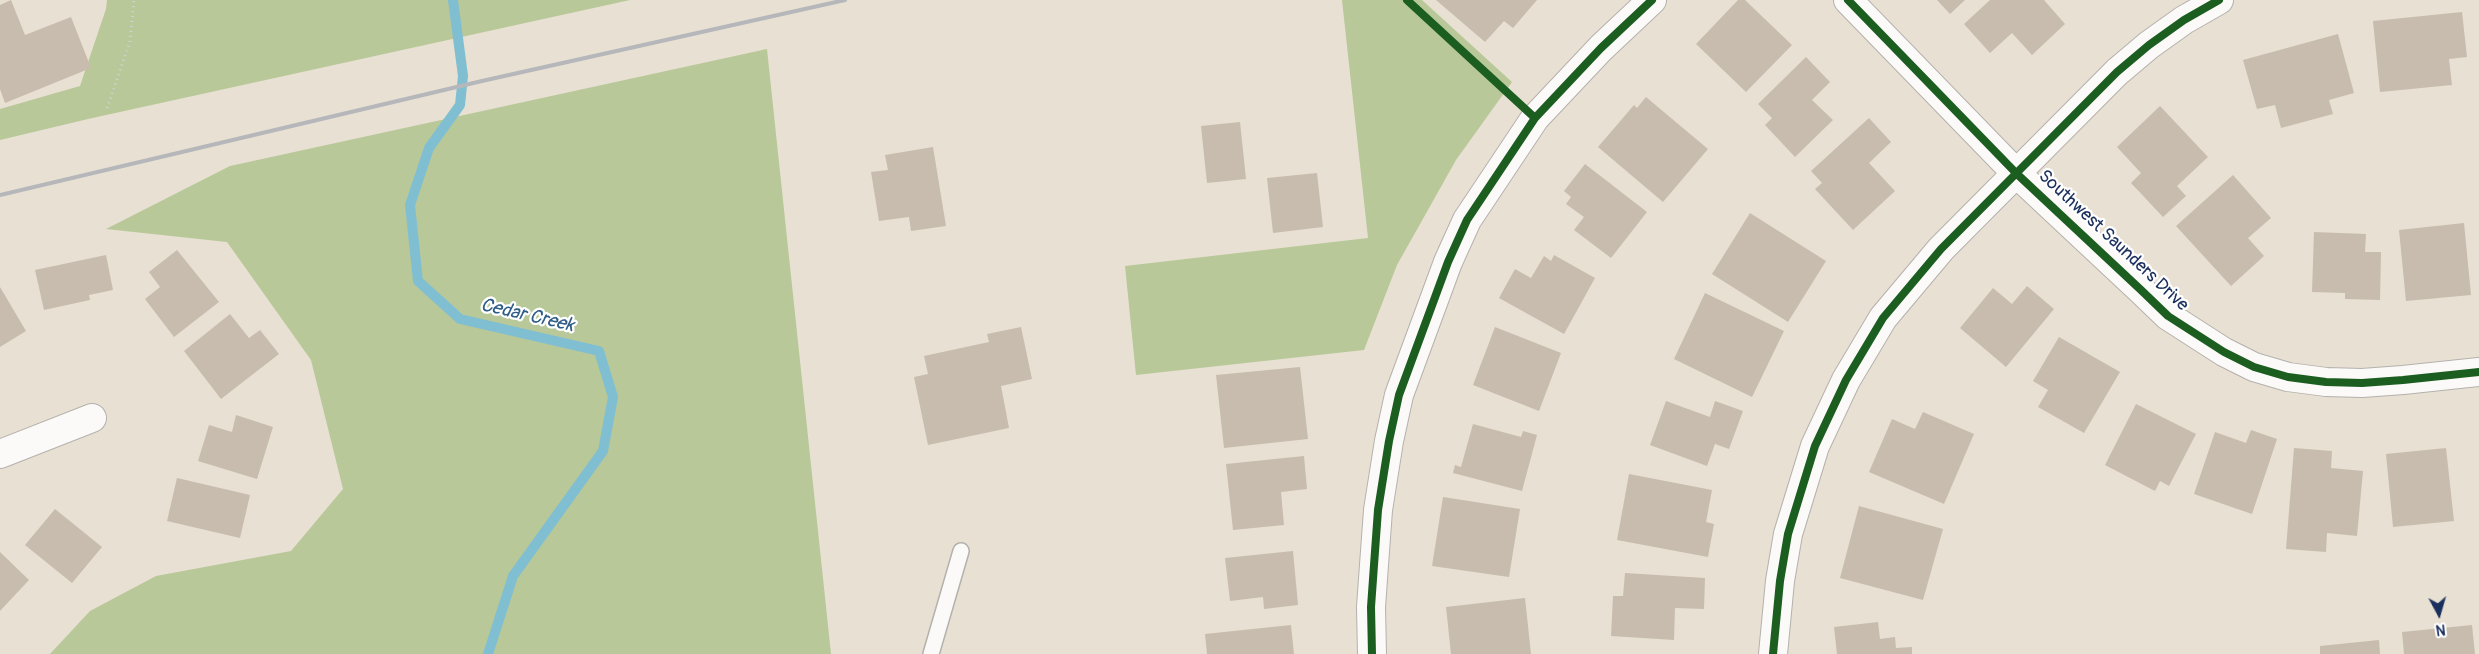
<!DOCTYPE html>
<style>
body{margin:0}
#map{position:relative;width:2479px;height:654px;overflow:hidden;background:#e8e0d2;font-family:Pangolin,sans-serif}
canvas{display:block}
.north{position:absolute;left:2414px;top:589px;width:50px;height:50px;-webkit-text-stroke:4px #fff;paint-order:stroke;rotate:174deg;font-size:14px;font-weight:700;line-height:20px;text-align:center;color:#1b2f5e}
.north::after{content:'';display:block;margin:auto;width:18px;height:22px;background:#1b2f5e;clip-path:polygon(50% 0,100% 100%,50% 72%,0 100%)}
</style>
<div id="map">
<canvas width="2479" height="654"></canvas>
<div class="north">N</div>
</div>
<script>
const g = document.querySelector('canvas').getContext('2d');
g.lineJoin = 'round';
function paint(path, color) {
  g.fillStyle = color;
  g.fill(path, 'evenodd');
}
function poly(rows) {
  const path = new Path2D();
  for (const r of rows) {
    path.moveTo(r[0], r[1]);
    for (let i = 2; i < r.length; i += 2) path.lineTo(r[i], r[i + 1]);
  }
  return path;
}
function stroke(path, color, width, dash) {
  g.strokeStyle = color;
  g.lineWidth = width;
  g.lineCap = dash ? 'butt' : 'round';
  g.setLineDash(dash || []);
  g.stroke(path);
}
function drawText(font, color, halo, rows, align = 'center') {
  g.font = font + ' Pangolin,sans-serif';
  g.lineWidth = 4.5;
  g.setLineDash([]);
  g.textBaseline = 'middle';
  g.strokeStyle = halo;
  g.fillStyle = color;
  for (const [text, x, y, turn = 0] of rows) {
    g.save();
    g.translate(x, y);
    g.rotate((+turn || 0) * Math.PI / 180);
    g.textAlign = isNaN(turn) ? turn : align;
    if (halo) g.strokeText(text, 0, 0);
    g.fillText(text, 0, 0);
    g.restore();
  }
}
paint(poly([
 [107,0,630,0,88,119,0,140,0,109,80,86,106,9],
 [1342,0,1422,0,1512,82,1456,160,1397,265,1364,350,1136,375,1125,266,1368,238],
 [767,49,831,654,50,654,90,611,156,576,291,551,343,489,311,360,227,242,106,229,230,166]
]), '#b8c899');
stroke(poly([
 [453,0,463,76,460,105,429,148,410,205,418,281,460,319,599,351,613,397,603,451,513,576,488,654]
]), '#80bfd2', 10);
paint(poly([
 [11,0,25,35,71,17,91,68,5,103,0,89,0,5],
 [1436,0,1537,0,1513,28,1504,21,1485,42],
 [1738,0,1745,0,1792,45,1746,92,1696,44],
 [1937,0,1965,0,1950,14],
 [1990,0,2044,0,2065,24,2032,55,2012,33,1990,53,1964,24],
 [2462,12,2467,57,2449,59,2452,85,2380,92,2373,21],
 [2338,34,2354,93,2329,100,2333,114,2281,128,2275,105,2257,109,2243,60],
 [1806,57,1830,82,1812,100,1833,120,1795,157,1765,125,1772,118,1758,104],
 [1646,97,1708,149,1663,202,1598,147,1634,105,1637,108],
 [2160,106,2208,157,2177,186,2186,196,2163,217,2131,183,2141,173,2117,147],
 [1869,118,1891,142,1869,163,1895,191,1853,230,1815,189,1822,183,1811,171],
 [1240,122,1246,179,1207,183,1201,126],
 [933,147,946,226,911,231,909,217,879,221,871,172,888,170,885,155],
 [1585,164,1647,212,1611,258,1574,230,1584,217,1566,204,1571,197,1564,191],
 [1317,173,1323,227,1273,233,1267,178],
 [2233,175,2271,218,2248,238,2264,256,2231,286,2176,226],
 [1750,213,1826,261,1788,322,1712,274],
 [2464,223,2471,295,2406,301,2399,230],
 [2314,232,2366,234,2365,252,2381,252,2380,300,2345,299,2345,293,2312,292],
 [177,250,219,302,174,337,145,299,160,287,149,272],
 [106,255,113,290,89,295,90,300,44,310,35,270],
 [1554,255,1595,278,1564,334,1499,298,1515,269,1531,278,1544,256,1551,261],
 [2027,286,2054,309,2006,367,1960,328,1993,288,2012,304],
 [0,287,26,331,0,347],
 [1705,293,1784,331,1752,397,1674,359],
 [230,314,249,338,260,330,279,354,221,399,184,351],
 [1021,327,1032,379,1001,386,1009,428,928,445,914,377,928,374,924,356,989,342,987,334],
 [1495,327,1561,353,1539,411,1473,385],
 [2059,337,2120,372,2084,433,2038,407,2048,390,2033,381],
 [1300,367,1308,439,1224,448,1216,375],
 [1666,401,1710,417,1715,401,1743,411,1729,449,1715,444,1707,466,1650,445],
 [2136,404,2196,434,2169,486,2160,481,2155,491,2105,465],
 [1923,412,1974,434,1944,504,1869,472,1892,419,1915,429],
 [236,415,273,427,257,479,198,461,209,425,232,432],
 [1473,424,1521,437,1523,431,1537,435,1522,491,1453,473,1455,465,1461,467],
 [2251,430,2277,439,2252,514,2194,494,2215,432,2246,443],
 [2294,448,2332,451,2331,468,2363,471,2357,536,2327,533,2326,552,2286,549],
 [2446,448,2454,521,2393,527,2386,454],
 [1304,456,1307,489,1281,492,1284,525,1233,530,1226,464],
 [1629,474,1712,490,1706,522,1714,524,1708,557,1617,540],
 [177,478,250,495,240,538,167,521],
 [1443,497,1520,509,1509,577,1432,566],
 [1859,506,1943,529,1923,600,1840,578],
 [55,509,102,547,72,583,25,545],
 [1293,551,1298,605,1264,609,1263,597,1230,601,1225,558],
 [0,552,29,580,0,611],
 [1625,573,1705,578,1704,609,1675,608,1674,640,1611,636,1613,596,1623,596],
 [1525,598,1531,654,1451,654,1446,607],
 [1878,622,1880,639,1895,637,1896,648,1912,647,1912,654,1837,654,1834,627],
 [1291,625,1294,654,1207,654,1205,634],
 [2472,625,2475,654,2404,654,2402,632],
 [2379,640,2380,654,2320,654,2320,646]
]), '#c8bcae');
const lane = poly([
 [931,654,961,551]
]);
const street = poly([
 [1848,0,2017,174,2141,290,2168,316,2224,352,2254,367,2288,377,2326,382,2362,383,2403,380,2479,372],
 [0,454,92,418],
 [1372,654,1371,607,1374,565,1378,510,1389,441,1399,395,1448,262,1467,220,1535,118,1601,48,1652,0],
 [1773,654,1780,581,1788,534,1815,446,1846,380,1883,318,1941,249,2117,72,2149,45,2184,20,2219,0]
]);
stroke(lane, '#b4b1ad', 18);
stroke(street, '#b4b1ad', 30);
stroke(poly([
 [107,108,130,42,134,0]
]), '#d4d3d2', 3, [1, 4]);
stroke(lane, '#fcfaf8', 15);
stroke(street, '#fcfaf8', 28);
stroke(poly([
 [0,195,482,81,845,0]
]), '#b6b7ba', 4);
stroke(poly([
 [1407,0,1535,118],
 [1848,0,2017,174,2141,290,2168,316,2224,352,2254,367,2288,377,2326,382,2362,383,2403,380,2479,372],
 [1372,654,1371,607,1374,565,1378,510,1389,441,1399,395,1448,262,1467,220,1535,118,1601,48,1652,0],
 [1773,654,1780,581,1788,534,1815,446,1846,380,1883,318,1941,249,2117,72,2149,45,2184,20,2219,0]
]), '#1b5e20', 8);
drawText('18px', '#1b2f5e', '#fff', [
 ["Southwest Saunders Drive",2113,241,43]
]);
drawText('italic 19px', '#2f5c87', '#fff', [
 ["Cedar Creek",527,316,13]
]);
</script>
